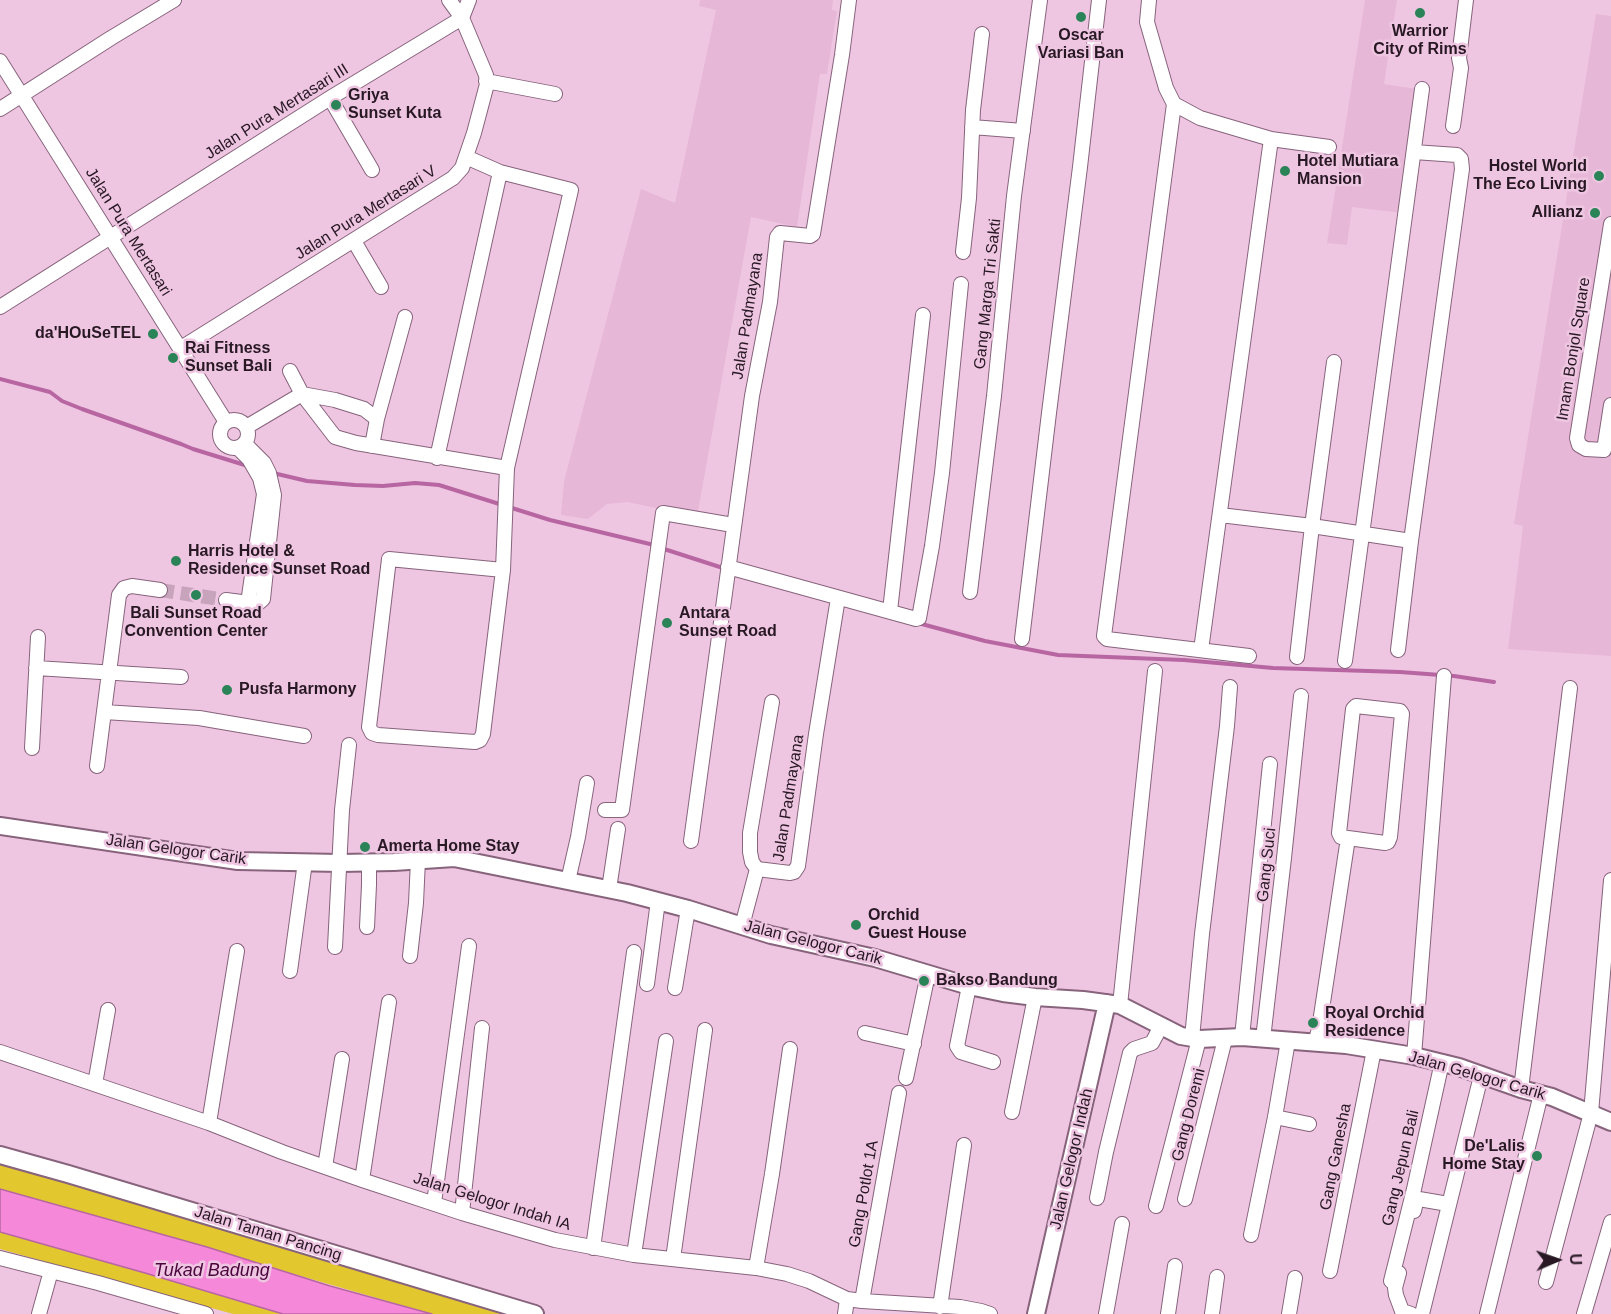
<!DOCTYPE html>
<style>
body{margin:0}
#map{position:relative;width:1611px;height:1314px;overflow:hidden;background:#efc6e2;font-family:Helvetica,sans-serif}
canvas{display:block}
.north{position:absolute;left:1527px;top:1230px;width:60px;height:60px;-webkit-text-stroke:4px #efc6e2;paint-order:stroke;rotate:88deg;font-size:16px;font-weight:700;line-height:24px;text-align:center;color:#271823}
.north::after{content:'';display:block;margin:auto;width:21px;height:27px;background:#271823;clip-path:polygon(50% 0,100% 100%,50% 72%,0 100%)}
</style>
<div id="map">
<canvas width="1611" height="1314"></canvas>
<div class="north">U</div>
</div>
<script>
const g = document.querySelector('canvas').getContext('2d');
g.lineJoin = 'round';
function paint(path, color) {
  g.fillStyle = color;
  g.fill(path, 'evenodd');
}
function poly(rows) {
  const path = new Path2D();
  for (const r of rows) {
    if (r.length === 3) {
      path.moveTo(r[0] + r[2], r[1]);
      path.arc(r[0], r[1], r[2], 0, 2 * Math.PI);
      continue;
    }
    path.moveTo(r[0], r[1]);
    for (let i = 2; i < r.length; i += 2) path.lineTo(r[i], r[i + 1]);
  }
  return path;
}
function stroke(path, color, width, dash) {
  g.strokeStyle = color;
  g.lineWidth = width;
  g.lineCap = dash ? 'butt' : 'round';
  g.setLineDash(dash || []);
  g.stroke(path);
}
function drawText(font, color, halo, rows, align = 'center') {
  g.font = font + ' Helvetica,sans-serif';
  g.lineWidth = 5;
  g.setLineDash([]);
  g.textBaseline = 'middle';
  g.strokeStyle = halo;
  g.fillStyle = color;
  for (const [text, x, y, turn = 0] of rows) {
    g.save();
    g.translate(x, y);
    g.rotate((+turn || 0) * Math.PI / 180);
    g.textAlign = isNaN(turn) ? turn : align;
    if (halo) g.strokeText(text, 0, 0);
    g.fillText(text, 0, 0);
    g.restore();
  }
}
paint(poly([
 [700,0,833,0,832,10,837,11,827,74,820,74,797,227,751,217,697,517,628,502,607,504,588,519,561,515,564,481,641,189,675,203,716,10,699,6],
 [1365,0,1397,0,1384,84,1417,89,1402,213,1352,207,1347,245,1327,243],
 [1596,14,1611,16,1611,656,1508,649,1523,526,1514,524]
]), '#e6b7d7');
paint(poly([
 [0,1163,115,1194,225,1231,515,1314,432,1314,0,1189],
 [0,1232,145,1273,283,1314,233,1314,0,1249]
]), '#e3c72e');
const water = poly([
 [0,1189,207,1247,330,1286,432,1314,283,1314,145,1273,0,1232,0,1189]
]);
paint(water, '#f588d8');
stroke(water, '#b766a2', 1.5);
stroke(poly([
 [0,379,50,392,62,401,82,409,181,444,193,449,248,466],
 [273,473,307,481,355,485,383,486,415,483,439,485,550,520,654,545],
 [661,548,726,569],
 [918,623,985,641,1058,655,1184,660,1273,668,1400,672,1454,676,1494,682]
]), '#b766a2', 4);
stroke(poly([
 [160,590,226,600]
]), '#c7a3bc', 14, [14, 7]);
const minor = poly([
 [1149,0,1147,22,1166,88,1174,104,1200,118,1271,139,1329,147],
 [462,18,469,0],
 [0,61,226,422],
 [486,81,555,94],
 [330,98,372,170],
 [1174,104,1104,636,1107,639,1249,656],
 [0,109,111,38,174,0],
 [1453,126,1461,68,1459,58,1466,0],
 [972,127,1023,131],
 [466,157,500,172,571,190,507,468,503,570,483,734,480,740,475,742,378,735,372,733,369,727,389,559,503,570],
 [1611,224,1577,438,1579,445,1586,449,1604,450,1611,405],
 [354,241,381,287],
 [963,252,969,198,973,110,982,34],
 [0,307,330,98,462,18],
 [181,348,453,178,462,168,474,133,487,84,486,75,462,18,449,0],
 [290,371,302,394,335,437,356,443,507,468],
 [234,434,14],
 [248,426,302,394,335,400,364,409,377,419],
 [372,446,377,419,405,317],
 [239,449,249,459,260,478,264,494,248,603],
 [437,458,500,172],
 [1220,515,1312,526,1411,541],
 [728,567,916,619,919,618,932,546,942,473,961,284],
 [970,592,994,396,1014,196,1040,0],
 [226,600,257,604,263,599,274,495,269,473,264,463,245,444],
 [890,611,923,315],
 [1022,639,1049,413,1080,167,1099,0],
 [1201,650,1271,139],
 [1398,650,1411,541,1462,169,1461,159,1457,155,1414,152],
 [1297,657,1312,526,1334,362],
 [1345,661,1422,89],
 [36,668,181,677],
 [1356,706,1400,711,1402,714,1390,837,1388,842,1385,843,1348,838,1341,837,1339,833,1353,709,1356,706],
 [104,712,199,718,304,736],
 [32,748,38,637],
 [97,766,119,595,124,588,132,586,160,590],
 [605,810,622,810,663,513,733,525],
 [691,841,752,396,770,302,777,237,780,233,810,236,813,234,842,55,849,0],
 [757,869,790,873,794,872,798,866,816,734,838,598],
 [757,869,752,862,750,852,750,833,772,702],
 [568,881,578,837,587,783],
 [609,889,618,829],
 [742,926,757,869],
 [367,927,369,885,369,862],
 [335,947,342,810,349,745],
 [410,956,416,903,418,860],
 [290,971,305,862],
 [647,984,658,901],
 [969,986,957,1046,961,1052,993,1062],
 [675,988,688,909],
 [1120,1005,1155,671],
 [865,1033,914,1044],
 [1242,1037,1270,764],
 [1192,1038,1202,934,1227,726,1230,687],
 [1263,1039,1284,858,1301,696],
 [1315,1043,1319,1029,1348,838],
 [0,1052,209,1123,282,1152,362,1180,462,1213,555,1240,634,1255,756,1268,787,1274,809,1281,847,1299,862,1301,960,1307,981,1311,990,1314],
 [1414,1056,1444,676],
 [906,1078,928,974],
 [95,1084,108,1010],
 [1521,1089,1570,688],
 [1012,1112,1035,997],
 [1275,1117,1309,1124],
 [209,1123,237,951],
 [325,1167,342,1059],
 [362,1180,389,1002],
 [1097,1198,1106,1152,1130,1053,1134,1049,1152,1043,1161,1026],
 [1185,1199,1225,1039],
 [434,1203,469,946],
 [1156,1206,1199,1039],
 [1414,1211,1416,1202,1419,1199,1448,1204],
 [462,1213,482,1028],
 [1251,1235,1275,1117,1288,1041],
 [593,1248,634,952],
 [634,1255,666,1041],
 [0,1258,98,1283,206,1314],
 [673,1259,705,1030],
 [756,1268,772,1174,790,1049],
 [1330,1271,1374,1050],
 [1399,1273,1395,1288,1396,1295,1402,1311,1411,1314],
 [1391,1281,1414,1189,1442,1062],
 [1546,1282,1591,1113,1611,880],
 [862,1301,899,1093],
 [940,1307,964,1145],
 [39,1314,51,1271],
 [845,1314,847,1299],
 [1106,1314,1122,1224],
 [1168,1314,1175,1266],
 [1212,1314,1217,1277],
 [1289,1314,1295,1278],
 [1422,1314,1481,1076],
 [1487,1314,1541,1094],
 [1584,1314,1611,1222]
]);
const tertiary = poly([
 [0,826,238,861,340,863,394,862,454,858,627,893,688,909,771,935,875,958,969,986,1003,993,1035,997,1083,1000,1120,1005,1181,1036,1199,1039,1242,1037,1346,1045,1414,1056,1459,1067,1521,1089,1552,1097,1611,1122],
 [0,1155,68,1174,535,1314],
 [1036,1314,1107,1003]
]);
stroke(minor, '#87637c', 16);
stroke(tertiary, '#87637c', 20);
stroke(minor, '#fff', 14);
stroke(tertiary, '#fff', 16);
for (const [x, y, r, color] of [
 [1420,13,6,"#2b8458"],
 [1081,17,6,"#2b8458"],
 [336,105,6,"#2b8458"],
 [1285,171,6,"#2b8458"],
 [1599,176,6,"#2b8458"],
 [1595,213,6,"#2b8458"],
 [153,334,6,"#2b8458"],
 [173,358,6,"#2b8458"],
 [176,561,6,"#2b8458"],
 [196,595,6,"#2b8458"],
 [667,623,6,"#2b8458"],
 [227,690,6,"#2b8458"],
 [365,847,6,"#2b8458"],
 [856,925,6,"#2b8458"],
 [924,981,6,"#2b8458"],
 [1313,1023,6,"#2b8458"],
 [1537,1156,6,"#2b8458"]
]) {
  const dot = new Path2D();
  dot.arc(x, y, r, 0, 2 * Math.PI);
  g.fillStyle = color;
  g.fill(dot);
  stroke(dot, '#efc6e2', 2);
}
drawText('bold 16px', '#271823', '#efc6e2', [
 ["Warrior",1420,32,"center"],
 ["City of Rims",1420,50,"center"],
 ["Oscar",1081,36,"center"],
 ["Variasi Ban",1081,54,"center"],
 ["Griya",348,96],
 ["Sunset Kuta",348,114],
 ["Hotel Mutiara",1297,162],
 ["Mansion",1297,180],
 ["Hostel World",1587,167,"right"],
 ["The Eco Living",1587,185,"right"],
 ["Allianz",1583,213,"right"],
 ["da'HOuSeTEL",141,334,"right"],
 ["Rai Fitness",185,349],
 ["Sunset Bali",185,367],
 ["Harris Hotel &",188,552],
 ["Residence Sunset Road",188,570],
 ["Bali Sunset Road",196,614,"center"],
 ["Convention Center",196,632,"center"],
 ["Antara",679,614],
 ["Sunset Road",679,632],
 ["Pusfa Harmony",239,690],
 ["Amerta Home Stay",377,847],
 ["Orchid",868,916],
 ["Guest House",868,934],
 ["Bakso Bandung",936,981],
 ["Royal Orchid",1325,1014],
 ["Residence",1325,1032],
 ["De'Lalis",1525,1147,"right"],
 ["Home Stay",1525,1165,"right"]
], 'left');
drawText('16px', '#271823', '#efc6e2', [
 ["Jalan Pura Mertasari III",277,112,-32],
 ["Jalan Pura Mertasari V",366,213,-32],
 ["Jalan Pura Mertasari",128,232,58],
 ["Gang Marga Tri Sakti",988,294,-84],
 ["Jalan Padmayana",748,316,-81],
 ["Imam Bonjol Square",1574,349,-81],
 ["Jalan Padmayana",789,798,-81],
 ["Jalan Gelogor Carik",176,850,8],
 ["Gang Suci",1267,865,-84],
 ["Jalan Gelogor Carik",813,943,14],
 ["Jalan Gelogor Carik",1477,1076,16],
 ["Gang Doremi",1189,1115,-76],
 ["Gang Ganesha",1336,1157,-79],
 ["Jalan Gelogor Indah",1072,1159,-77],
 ["Gang Jepun Bali",1401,1168,-77],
 ["Gang Potlot 1A",864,1194,-80],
 ["Jalan Gelogor Indah IA",492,1202,17],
 ["Jalan Taman Pancing",268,1234,17]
]);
drawText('italic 18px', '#4a053d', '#efc6e2', [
 ["Tukad Badung",212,1271]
]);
</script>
